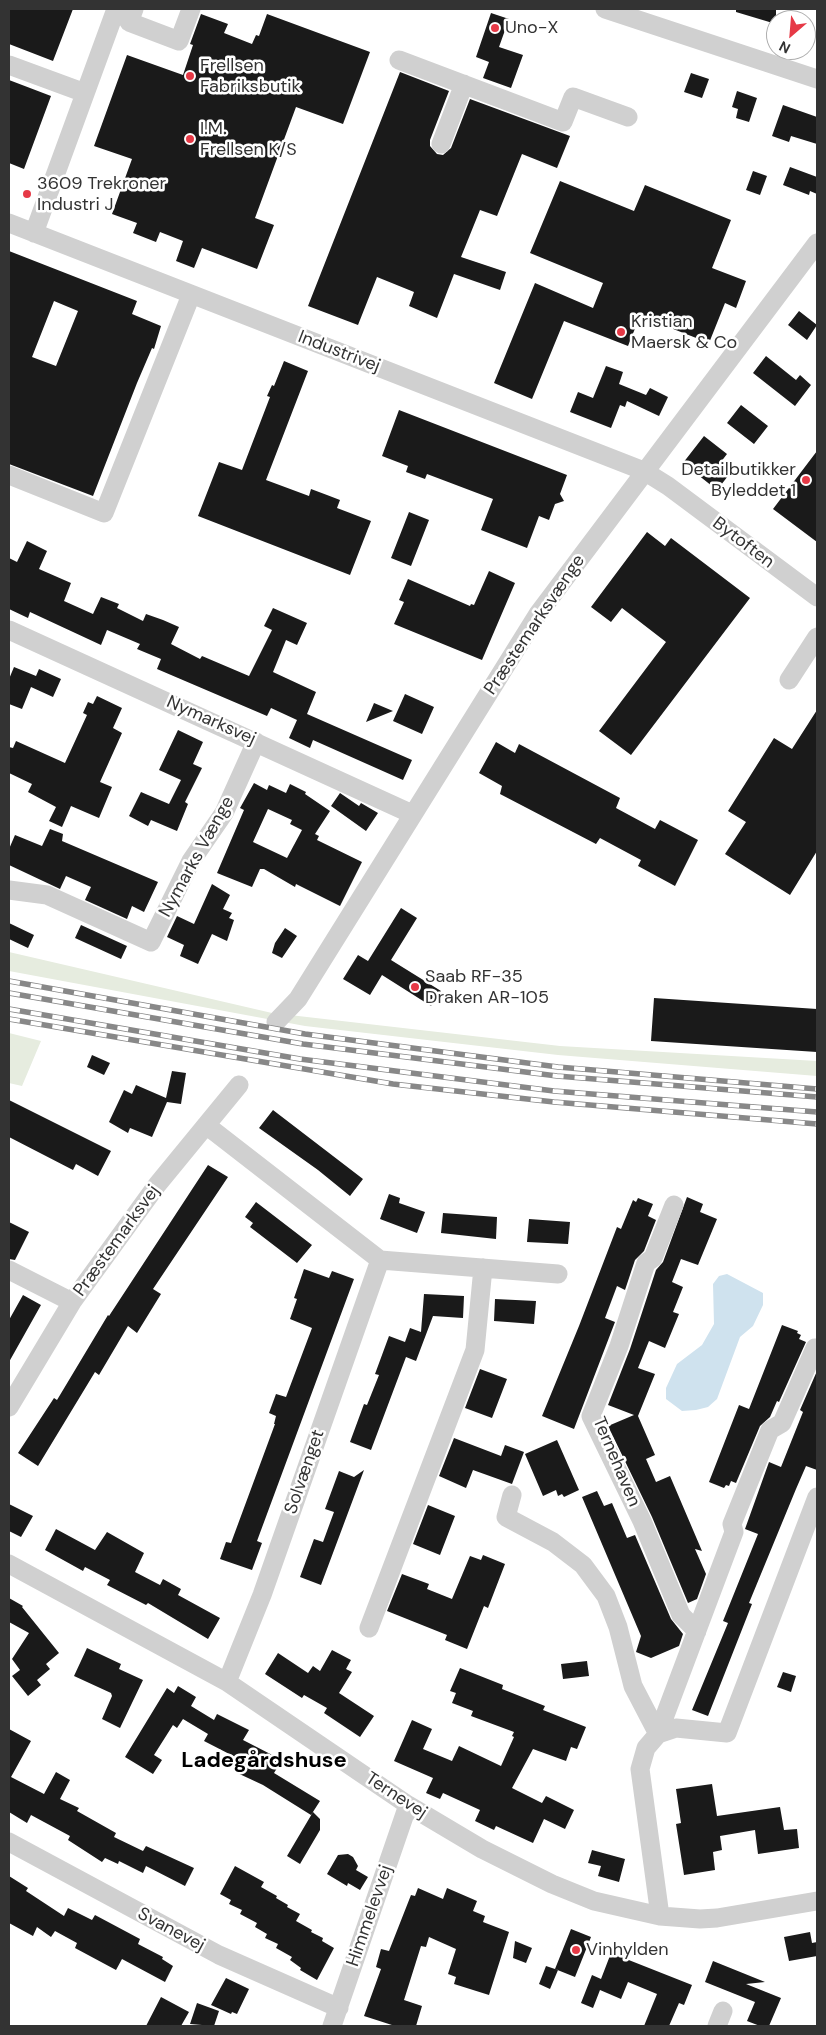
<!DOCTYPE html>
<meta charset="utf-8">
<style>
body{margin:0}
#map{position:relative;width:826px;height:2035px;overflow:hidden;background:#fff;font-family:"DM Sans",sans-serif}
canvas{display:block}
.frame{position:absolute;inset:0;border:10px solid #333;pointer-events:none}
.north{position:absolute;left:766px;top:10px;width:50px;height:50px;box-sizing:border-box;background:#fff;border:1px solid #adadad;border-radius:50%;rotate:207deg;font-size:14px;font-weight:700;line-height:20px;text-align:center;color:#333}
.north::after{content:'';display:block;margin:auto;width:18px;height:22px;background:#e63946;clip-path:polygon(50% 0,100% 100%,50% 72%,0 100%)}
</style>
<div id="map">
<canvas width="826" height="2035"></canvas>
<div class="frame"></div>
<div class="north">N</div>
</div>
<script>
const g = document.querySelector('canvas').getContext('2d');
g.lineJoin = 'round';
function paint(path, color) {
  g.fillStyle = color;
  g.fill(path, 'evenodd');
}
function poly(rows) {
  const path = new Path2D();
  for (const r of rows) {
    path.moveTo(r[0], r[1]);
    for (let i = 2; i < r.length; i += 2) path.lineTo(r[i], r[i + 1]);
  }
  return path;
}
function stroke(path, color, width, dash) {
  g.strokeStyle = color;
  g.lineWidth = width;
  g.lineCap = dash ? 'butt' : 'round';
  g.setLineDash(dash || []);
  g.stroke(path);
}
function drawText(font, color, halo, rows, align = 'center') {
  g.font = font + ' "DM Sans",sans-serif';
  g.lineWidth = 5;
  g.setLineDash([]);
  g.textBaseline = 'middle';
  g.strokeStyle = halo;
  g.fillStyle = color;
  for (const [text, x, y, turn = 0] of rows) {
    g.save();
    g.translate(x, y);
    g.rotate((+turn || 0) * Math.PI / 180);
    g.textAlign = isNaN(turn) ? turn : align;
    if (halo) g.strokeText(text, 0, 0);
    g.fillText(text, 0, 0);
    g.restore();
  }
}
paint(poly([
 [9,952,272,1013,560,1046,817,1061,817,1076,558,1055,305,1026,9,971],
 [9,1033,41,1041,22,1086,9,1083]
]), '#e6ecdf');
paint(poly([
 [727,1274,763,1293,763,1305,753,1326,740,1337,717,1399,708,1407,696,1410,682,1411,666,1399,666,1388,677,1364,702,1345,714,1324,713,1284,719,1276]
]), '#cfe2ee');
paint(poly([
 [9,9,73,9,53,61,9,44],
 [736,9,776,9,776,24,736,12],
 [491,13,509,19,499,47,523,55,511,88,483,78,489,62,476,57],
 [201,14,228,24,224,33,252,44,256,35,259,36,267,14,370,52,343,124,296,107,255,218,274,225,257,269,202,248,194,268,176,261,183,241,160,232,156,242,133,233,137,223,112,214,132,159,94,146,127,55,183,75,193,45,190,44],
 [400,72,449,91,430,140,430,146,437,154,443,155,451,148,470,99,570,136,557,168,522,154,497,216,480,210,461,257,506,272,500,290,454,274,437,318,409,306,414,292,377,277,358,325,308,306],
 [691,73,709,79,702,98,684,92],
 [9,80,51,96,24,169,9,163],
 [737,91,757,98,749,122,736,118,738,109,732,107],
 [783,105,817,117,817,144,791,136,789,142,772,136],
 [790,167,817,177,817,194,810,191,809,195,783,185],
 [753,171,767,176,760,195,746,190],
 [560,181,634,211,645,185,731,220,712,268,746,281,736,308,725,303,709,343,640,316,628,346,564,321,532,399,494,383,535,283,593,308,603,283,530,253],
 [9,251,137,301,132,314,161,326,154,349,152,348,137,383,93,496,9,464],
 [54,301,78,311,56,366,32,357],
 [799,311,817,325,807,340,788,325],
 [766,356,796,380,800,375,811,385,795,406,753,373],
 [284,361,308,371,266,480,309,496,311,489,327,495,340,500,337,508,371,521,350,575,198,516,219,462,242,470,270,397,267,396,272,385,274,386],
 [606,366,623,372,619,384,646,395,650,388,668,397,659,416,627,401,625,407,620,405,611,428,570,412,578,392,593,398],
 [741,405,768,426,754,444,727,423],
 [399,410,567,475,560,494,564,501,555,504,549,520,539,516,527,548,481,530,493,499,427,474,425,479,406,472,408,466,382,456],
 [704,436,727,454,717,467,728,476,717,490,683,463],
 [817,451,817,542,773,509],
 [409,512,429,520,411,566,391,558],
 [647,532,665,546,671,538,750,598,631,755,599,731,666,642,622,608,611,622,591,607],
 [27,541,47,551,39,569,71,583,64,601,93,614,101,597,119,604,117,608,143,621,146,614,163,620,179,627,171,644,200,659,202,656,249,676,272,630,264,626,273,608,307,623,297,645,286,640,273,672,316,692,307,714,412,760,403,780,313,740,310,748,289,738,297,720,271,708,267,716,157,669,161,659,137,649,140,644,107,630,101,645,30,612,28,618,9,609,9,558,17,562],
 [489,571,515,583,482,660,394,624,404,602,399,600,408,579,470,606,471,604,474,605],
 [14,667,36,676,39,669,61,679,53,697,31,687,22,709,9,704,9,679],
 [405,694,434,707,422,734,393,721],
 [97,696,122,708,113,728,122,733,100,782,112,787,99,818,71,806,62,827,49,821,56,807,28,792,32,784,9,773,9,747,13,748,16,741,65,763,87,715,83,713,88,702,93,704],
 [374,703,393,711,366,722],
 [817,710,817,851,790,895,725,854,746,822,728,811,774,738,792,749],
 [178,730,203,742,193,764,202,768,185,802,188,804,177,831,151,820,148,826,129,816,141,792,169,804,181,780,159,770],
 [496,742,515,753,519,744,620,798,616,808,655,829,660,820,698,840,675,886,638,866,641,860,600,838,596,844,500,794,502,786,479,773],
 [254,783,267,790,269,785,286,793,290,784,306,792,305,794,330,811,315,834,319,836,317,840,362,862,340,906,296,884,295,887,264,869,260,869,252,887,217,873,244,810,240,808],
 [268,809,292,820,290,824,302,830,287,858,253,842],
 [340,793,359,806,361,803,378,813,366,831,331,806],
 [50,829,63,834,62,841,158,882,144,912,132,906,127,919,85,900,91,887,66,876,60,889,9,865,9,849,15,835,42,846],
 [212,884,230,895,223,909,232,913,229,918,234,920,227,941,212,934,198,964,180,956,184,945,167,937,177,916,194,924],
 [401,908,417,918,391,960,441,991,431,1006,382,975,370,995,343,979,358,955,368,961],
 [9,923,34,935,28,948,9,939],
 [81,925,127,946,121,959,75,938],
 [285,928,297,936,282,958,272,953,275,943],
 [654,998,817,1009,817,1052,651,1041],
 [92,1055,110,1063,104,1075,87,1067],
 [172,1071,186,1073,181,1104,167,1102,152,1137,130,1128,128,1133,109,1122,124,1090,132,1094,136,1085,166,1098],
 [9,1100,111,1151,98,1176,76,1164,73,1170,9,1137],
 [273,1110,363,1179,350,1196,318,1170,259,1128],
 [208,1165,228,1177,153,1289,161,1294,137,1333,128,1326,99,1375,95,1372,38,1466,18,1453,54,1398,57,1400,108,1315,109,1316],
 [389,1194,400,1198,399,1203,425,1212,417,1233,380,1219],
 [687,1197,703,1204,700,1212,717,1219,698,1265,681,1259,672,1282,683,1287,673,1312,679,1314,665,1348,649,1341,638,1368,655,1374,638,1416,655,1455,646,1459,656,1482,670,1476,702,1551,695,1549,706,1574,697,1599,688,1603,652,1517,608,1426,634,1415,608,1405,630,1349,656,1270,663,1262],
 [638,1198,653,1204,648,1216,656,1220,644,1251,635,1260,625,1290,617,1286,605,1318,615,1322,574,1429,542,1416,579,1326,617,1227,621,1229,633,1200,636,1202],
 [256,1202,312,1245,297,1263,250,1227,253,1223,245,1217],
 [443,1213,497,1217,496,1239,441,1233],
 [529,1219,570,1222,568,1244,527,1242],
 [9,1222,29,1232,15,1260,9,1259],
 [304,1269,329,1278,332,1271,354,1279,257,1541,262,1543,252,1570,220,1559,226,1542,231,1543,275,1424,274,1424,276,1416,269,1413,276,1394,286,1397,312,1328,290,1319,297,1299,294,1298],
 [424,1294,464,1296,463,1318,433,1316,416,1361,406,1357,371,1450,350,1442,364,1404,367,1405,379,1375,375,1374,389,1336,405,1342,410,1328,421,1332],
 [23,1295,41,1305,9,1362,9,1320],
 [495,1299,536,1301,534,1324,494,1321],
 [782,1325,798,1331,797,1333,801,1335,799,1339,806,1342,779,1402,777,1401,770,1417,760,1426,736,1483,731,1481,729,1486,726,1485,724,1488,709,1482,739,1405,749,1409],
 [480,1369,507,1379,492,1418,465,1408],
 [817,1371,817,1470,806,1466,796,1489,749,1603,752,1604,708,1716,692,1710,728,1623,723,1621,758,1534,745,1529,769,1462,781,1467,803,1412,800,1410],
 [454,1438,501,1456,505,1445,524,1452,512,1484,473,1470,466,1488,439,1476],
 [557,1440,579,1490,564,1497,562,1494,558,1496,556,1490,543,1496,525,1454],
 [364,1470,321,1585,300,1577,314,1539,323,1542,334,1512,325,1509,339,1471,354,1477],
 [597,1491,604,1506,612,1503,627,1538,635,1535,671,1619,683,1634,679,1646,651,1658,636,1652,641,1636,582,1497],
 [9,1504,33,1516,21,1537,9,1531],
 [428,1505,455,1516,440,1555,413,1544],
 [56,1529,95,1550,107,1532,144,1553,135,1572,160,1585,163,1579,181,1589,178,1595,220,1618,208,1639,148,1603,146,1605,107,1585,110,1580,85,1567,83,1571,45,1550],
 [483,1555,505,1564,488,1608,484,1606,467,1649,445,1640,447,1635,387,1611,402,1574,429,1584,427,1589,452,1599,470,1556,481,1560],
 [9,1598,23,1606,22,1607,59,1653,46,1664,50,1669,37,1680,41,1685,28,1696,12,1676,20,1670,12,1659,29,1633,9,1622],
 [87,1648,121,1664,119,1669,143,1680,120,1728,102,1719,112,1696,111,1693,74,1676],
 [332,1650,351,1660,346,1669,352,1672,339,1693,374,1716,360,1737,324,1713,327,1708,304,1695,302,1698,265,1674,278,1653,308,1673,313,1666,320,1671],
 [587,1661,589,1676,563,1679,561,1664],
 [460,1668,503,1685,502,1689,545,1706,543,1710,586,1727,577,1749,571,1747,566,1761,533,1749,512,1788,542,1803,546,1796,574,1810,565,1829,544,1819,533,1843,496,1826,494,1830,475,1821,480,1810,443,1793,440,1799,426,1793,433,1778,394,1761,412,1720,432,1729,423,1749,452,1761,459,1746,501,1766,514,1737,512,1736,514,1732,471,1716,473,1711,452,1703,456,1693,450,1691],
 [783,1672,796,1676,791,1692,777,1687],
 [178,1686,196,1697,191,1706,214,1720,217,1714,249,1730,243,1740,282,1760,274,1773,320,1801,311,1815,263,1785,233,1771,239,1759,204,1741,208,1734,183,1719,177,1728,173,1725,154,1755,162,1760,153,1774,125,1757,167,1688,174,1693],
 [9,1729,31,1741,11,1777,44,1794,56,1772,70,1780,60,1799,79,1808,77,1811,116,1833,114,1837,143,1851,146,1846,194,1868,185,1886,146,1866,143,1873,119,1861,118,1864,105,1858,102,1862,68,1840,70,1836,31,1815,27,1823,9,1812],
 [712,1784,717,1816,780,1807,784,1830,797,1829,799,1848,758,1854,755,1830,720,1836,722,1850,713,1852,715,1870,684,1875,676,1824,681,1823,676,1789],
 [313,1812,320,1819,320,1830,300,1864,287,1856],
 [592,1850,625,1859,619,1882,598,1876,601,1866,588,1863],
 [348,1854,353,1857,358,1866,356,1870,368,1877,360,1890,348,1883,347,1886,327,1874,338,1855],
 [235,1866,264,1882,261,1887,277,1896,276,1898,288,1905,287,1907,300,1914,296,1921,312,1930,311,1932,323,1938,322,1941,334,1948,317,1980,300,1970,301,1968,290,1960,292,1957,276,1948,278,1944,265,1938,267,1934,255,1927,257,1923,240,1914,242,1910,229,1904,231,1900,220,1894],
 [9,1876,28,1888,26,1891,64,1916,68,1908,92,1920,95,1915,140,1939,138,1944,163,1957,162,1959,173,1966,165,1982,122,1959,116,1970,75,1948,77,1943,55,1931,51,1937,37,1927,33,1936,9,1923],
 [418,1888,443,1899,447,1888,477,1901,473,1911,485,1916,483,1922,509,1932,489,1995,454,1984,456,1977,448,1974,456,1949,429,1937,426,1947,421,1946,404,2000,422,2006,416,2026,395,2026,364,2016,381,1969,376,1967,381,1949,389,1951,411,1895,415,1896],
 [571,1929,591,1937,575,1977,555,1969],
 [810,1932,812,1943,817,1942,817,1956,789,1961,784,1937],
 [515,1941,532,1948,526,1963,513,1958],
 [611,1953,692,1985,684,2005,679,2003,669,2026,644,2026,657,1994,628,1982,621,1999,600,1990,593,2008,581,2003,592,1975,601,1979],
 [713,1961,765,1982,746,1984,781,1998,769,2026,760,2026,747,2021,755,2002,705,1982],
 [546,1966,558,1970,550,1989,539,1984],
 [226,1978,249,1989,237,2014,232,2012,231,2014,211,2005],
 [161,1997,189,2012,181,2026,146,2026],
 [197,2003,219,2011,214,2026,190,2024]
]), '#1a1a1a');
stroke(poly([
 [134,9,129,22,179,41,191,9],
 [605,9,817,79],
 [399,60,563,122,573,97,628,117],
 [9,65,85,93],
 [441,144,464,84],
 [9,223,644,471,668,486,817,597],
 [34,233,116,9],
 [9,475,104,513,191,295],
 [9,630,412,814],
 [789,680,817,637],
 [9,890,47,895,151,942,191,861,224,813,256,742],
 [276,1022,298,999,538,614,817,243],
 [206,1125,380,1260,558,1274],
 [674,1205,653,1258,646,1263,619,1346,591,1416,642,1521,681,1615,697,1631],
 [9,1270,72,1302],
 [9,1407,72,1302,157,1185,239,1085],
 [512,1495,506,1517,553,1542,583,1565,606,1596,618,1627,633,1686,658,1734],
 [9,1564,227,1682,408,1805,482,1849,552,1884,594,1901,660,1916,700,1919,717,1918,817,1901],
 [369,1628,475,1350,483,1268],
 [227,1682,262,1595,380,1260],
 [658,1734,734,1532,732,1524,770,1430,782,1423,815,1348,817,1348],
 [9,1842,219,1955,339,2008],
 [660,1916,640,1769,646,1748,658,1734,676,1728,727,1733,817,1497],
 [332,2026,408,1805],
 [717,2026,723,2011]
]), '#d0d0d0', 19);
const rail = poly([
 [9,981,305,1034,558,1067,817,1089],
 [9,993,303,1044,557,1076,817,1097],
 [9,1009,300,1059,554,1091,817,1112],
 [9,1019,393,1084,554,1102,817,1124]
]);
stroke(rail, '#888', 5.5);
stroke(rail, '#fff', 4, [11]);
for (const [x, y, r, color] of [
 [495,28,5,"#e63946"],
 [190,76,5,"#e63946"],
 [190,139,5,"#e63946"],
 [27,194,5,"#e63946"],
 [621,332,5,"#e63946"],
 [806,480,5,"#e63946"],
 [415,987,5,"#e63946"],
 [576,1950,5,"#e63946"]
]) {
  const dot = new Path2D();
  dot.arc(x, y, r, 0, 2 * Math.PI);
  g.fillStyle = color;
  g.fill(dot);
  stroke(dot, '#fff', 2);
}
drawText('18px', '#333', '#fff', [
 ["Uno-X",505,28],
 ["Frellsen",200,66],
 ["Fabriksbutik",200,87],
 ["I.M.",200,129],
 ["Frellsen K/S",200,150],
 ["3609 Trekroner",37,184],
 ["Industri J",37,205],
 ["Kristian",631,322],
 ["Maersk & Co",631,343],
 ["Detailbutikker",796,470,"right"],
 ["Byleddet 1",796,491,"right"],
 ["Saab RF-35",425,977],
 ["Draken AR-105",425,998],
 ["Vinhylden",586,1950]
], 'left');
drawText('18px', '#333', '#fff', [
 ["Industrivej",339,352,21],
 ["Bytoften",743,543,37],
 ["Præstemarksvænge",535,625,-56],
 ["Nymarksvej",211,721,24],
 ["Nymarks Vænge",197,857,-61],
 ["Præstemarksvej",117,1241,-54],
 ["Ternehaven",616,1462,67],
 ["Solvænget",305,1472,-71],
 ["Ternevej",396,1796,33],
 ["Himmelevvej",370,1916,-71],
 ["Svanevej",171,1930,28]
]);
drawText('bold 22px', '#000', '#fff', [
 ["Ladegårdshuse",264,1761]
]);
</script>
